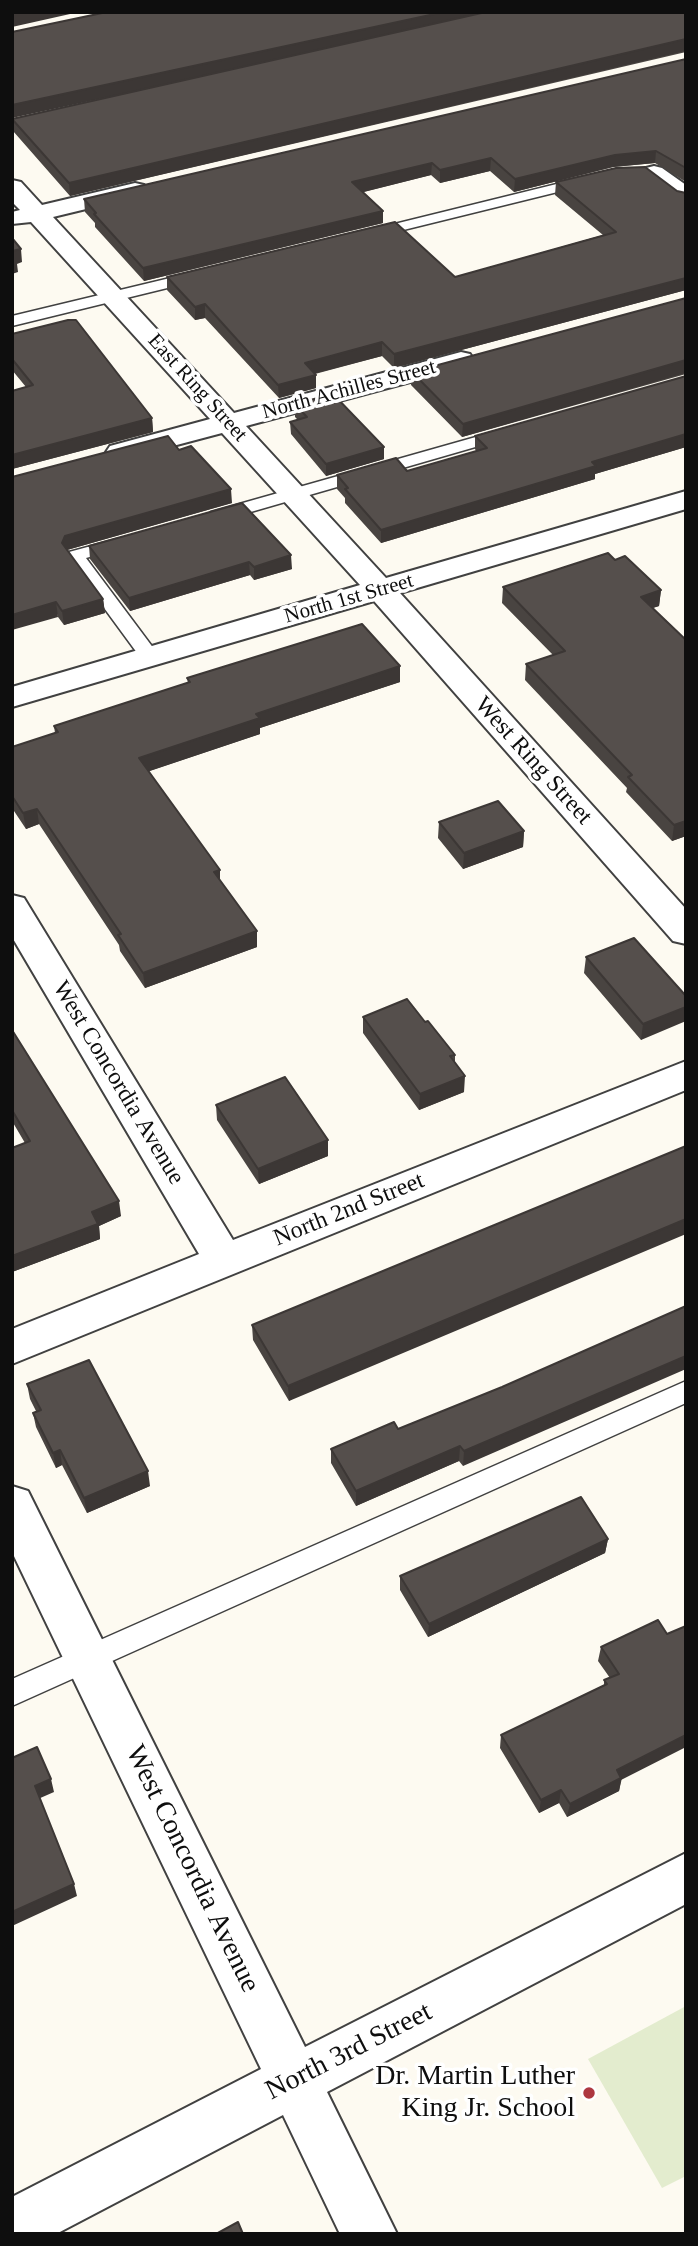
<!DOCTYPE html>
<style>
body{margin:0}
#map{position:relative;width:698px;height:2246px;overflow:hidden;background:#fdfaf1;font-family:"Times New Roman",serif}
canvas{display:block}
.frame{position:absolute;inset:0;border:14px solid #0e0e0e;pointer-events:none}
</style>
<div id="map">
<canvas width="698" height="2246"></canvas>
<div class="frame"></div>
</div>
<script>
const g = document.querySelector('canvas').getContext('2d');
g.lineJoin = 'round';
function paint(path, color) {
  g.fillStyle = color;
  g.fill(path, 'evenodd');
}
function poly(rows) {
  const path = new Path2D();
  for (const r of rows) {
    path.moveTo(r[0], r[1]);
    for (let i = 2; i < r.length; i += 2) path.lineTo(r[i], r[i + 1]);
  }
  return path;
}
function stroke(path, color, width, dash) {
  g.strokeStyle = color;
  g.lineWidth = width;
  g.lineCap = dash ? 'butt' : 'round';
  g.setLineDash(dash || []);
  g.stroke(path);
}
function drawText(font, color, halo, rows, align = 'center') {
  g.font = font + ' "Times New Roman",serif';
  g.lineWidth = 7;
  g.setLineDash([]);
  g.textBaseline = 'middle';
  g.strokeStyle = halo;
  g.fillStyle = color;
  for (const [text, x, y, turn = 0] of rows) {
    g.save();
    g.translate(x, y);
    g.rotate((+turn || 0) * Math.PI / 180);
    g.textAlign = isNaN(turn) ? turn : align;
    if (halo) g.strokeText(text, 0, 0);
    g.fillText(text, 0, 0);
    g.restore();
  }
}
paint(poly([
 [686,2006,686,2176,662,2188,588,2059]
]), '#e3ecce');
const service = poly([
 [585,177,592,181,590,184,371,238,364,234,366,231,585,177],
 [195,272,200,274,200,280,12,326,12,316,195,272],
 [504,429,512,434,510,437,223,520,217,521,208,516,211,512,504,429],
 [117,539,126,544,123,548,86,558,157,653,159,657,157,661,143,661,66,556,69,552,117,539],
 [686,1381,686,1403,12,1706,12,1679,686,1381]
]);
const minor = poly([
 [654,166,662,168,686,185,686,204,677,202,646,178,642,173,646,168,654,166],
 [12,180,21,182,42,205,135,183,144,185,147,190,144,195,53,217,234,413,461,352,470,354,474,360,470,366,246,426,386,578,686,491,686,509,400,593,686,909,686,944,673,941,374,601,12,707,12,687,360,585,222,433,120,460,110,458,106,452,110,446,210,419,31,222,12,224,12,212,20,210,12,202,12,180],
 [12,895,24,898,233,1240,686,1061,686,1090,12,1364,12,1329,199,1254,12,937,12,895],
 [12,1486,28,1491,305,2047,686,1853,686,1904,327,2092,397,2234,340,2234,283,2115,56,2234,12,2234,12,2197,261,2069,12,1552,12,1486]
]);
stroke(service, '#414141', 3);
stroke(minor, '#414141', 4);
paint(service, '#fff');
paint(minor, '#fff');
paint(poly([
 [686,12,686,52,70,196,13,131,12,119],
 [686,59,686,182,655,163,613,167,514,192,490,171,440,183,431,175,363,192,383,211,383,223,144,281,95,227,95,223,85,212,84,199],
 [556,182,677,191,686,193,686,290,394,368,382,356,315,374,316,388,279,398,205,318,195,320,167,290,167,277,455,277,603,235,555,195],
 [686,298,686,374,462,437,411,385,412,372],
 [12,334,152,418,153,432,12,469,12,391,26,387,12,370],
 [686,376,686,447,595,474,595,479,381,543,345,503,345,498,337,489,337,475,407,471,476,451,475,449,475,436],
 [295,404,384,447,384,459,326,476,291,434,290,422,298,420,295,417],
 [179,450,232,503,67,550,103,599,105,613,64,625,58,617,12,477],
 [242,503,292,569,254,580,250,575,130,611,90,559,89,546],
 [615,560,661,590,659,606,653,608,686,640,686,836,672,841,626,792,627,788,525,680,526,664,553,655,502,603,503,587],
 [187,678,400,682,260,728,260,734,149,771,220,880,257,931,257,947,145,988,120,951,119,945,39,824,26,829,12,808,12,747,55,733,54,726,188,683],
 [439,822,524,831,523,847,463,869,438,838],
 [586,957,686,996,641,1040,584,973],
 [363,1017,425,1022,455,1055,455,1062,464,1092,419,1110,363,1033],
 [12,1030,121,1216,99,1226,100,1239,12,1272,12,1148,25,1143,12,1121],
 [216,1105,328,1140,328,1156,259,1184,217,1120],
 [686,1146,289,1401,253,1340,252,1325],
 [27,1384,150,1486,87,1513,62,1465,56,1468,36,1427,33,1413,36,1411,30,1399],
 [502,1387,463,1466,459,1461,356,1506,331,1463,331,1449,398,1429],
 [608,1539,605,1553,428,1637,400,1590,400,1576],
 [658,1620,619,1791,567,1817,559,1803,539,1813,500,1748,501,1735,604,1685,604,1680,610,1678,598,1661,601,1647]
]), '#494441');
paint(poly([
 [23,12,79,12,12,27,12,14],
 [444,12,499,12,12,118,12,105],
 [686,39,685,51,70,196,69,183],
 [656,151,655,163,613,167,514,192,515,179,615,155],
 [491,158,490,171,440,183,440,170],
 [432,163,431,175,352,195,352,182],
 [383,211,383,223,144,281,143,268],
 [21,249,22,262,17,264,18,272,12,274,12,251],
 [686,278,686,290,394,368,394,354],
 [205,304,205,318,195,320,195,307],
 [382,342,382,356,305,376,305,363],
 [686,360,685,373,462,437,463,424],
 [316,375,316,388,279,398,278,385],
 [152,418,153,432,12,469,12,455],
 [686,434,686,447,595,474,595,479,381,543,381,530,592,462],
 [384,447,384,459,326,476,326,464],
 [231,489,232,503,67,550,62,543,65,536],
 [291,555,292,569,254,580,254,567],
 [249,562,250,575,130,611,129,598],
 [661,590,659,606,639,612,641,597],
 [103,599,105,613,64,625,62,611],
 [56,602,58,617,12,630,12,615],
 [400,666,400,682,260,728,260,734,141,774,139,758,256,714],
 [37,809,39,824,26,829,23,813],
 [686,821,686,836,672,841,674,825],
 [524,831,523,847,463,869,464,853],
 [220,870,220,886,214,872],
 [257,931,257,947,145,988,143,973],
 [686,1007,686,1021,641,1040,643,1024],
 [465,1076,464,1092,419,1110,420,1094],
 [328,1140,328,1156,259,1184,258,1169],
 [119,1201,121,1216,99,1226,100,1239,12,1272,12,1256,92,1212],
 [686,1219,686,1234,289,1401,288,1386],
 [686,1356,686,1369,463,1466,464,1451],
 [460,1446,459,1461,356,1506,356,1491],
 [60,1450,62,1465,56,1468,53,1453],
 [148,1471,150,1486,87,1513,84,1498],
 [608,1539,605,1553,428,1637,429,1624],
 [686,1735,686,1747,621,1780,619,1791,567,1817,570,1804,617,1770],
 [51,1779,54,1792,38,1799,35,1786],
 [561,1790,559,1803,539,1813,541,1800],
 [74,1884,77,1896,12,1926,12,1912]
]), '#3c3735');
const building = poly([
 [107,12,444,12,12,105,12,32,107,12],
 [486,12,686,12,686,39,69,183,12,119,486,12],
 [686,59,686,168,656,151,615,155,515,179,491,158,440,170,432,163,352,182,383,211,143,268,94,214,96,213,84,199,686,59],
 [645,167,677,191,686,193,686,278,394,354,382,342,305,363,316,375,278,385,205,304,195,307,167,277,395,222,455,277,616,232,556,182,616,168,645,167],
 [12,238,21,249,12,251,12,238],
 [686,298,686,360,463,424,412,372,686,298],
 [68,320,76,320,152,418,12,455,12,391,33,385,12,359,12,334,68,320],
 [686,376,686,434,592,462,596,466,381,530,345,489,348,488,337,475,396,458,407,471,487,448,475,436,686,376],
 [333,394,384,447,326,464,290,422,307,417,295,404,333,394],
 [168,436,179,450,191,446,231,489,65,536,62,543,103,599,62,611,56,602,12,615,12,477,168,436],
 [242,503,291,555,254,567,249,562,129,598,89,546,242,503],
 [608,553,615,560,625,556,661,590,641,597,686,640,686,821,674,825,628,777,632,775,526,664,565,651,503,587,608,553],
 [362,624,400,666,256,714,260,718,139,758,220,870,214,872,257,931,143,973,118,935,121,934,37,809,23,813,12,796,12,747,58,732,54,726,190,682,187,678,362,624],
 [498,801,524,831,464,853,439,822,498,801],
 [634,938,686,996,686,1007,643,1024,586,957,634,938],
 [407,999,425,1022,428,1021,455,1055,450,1056,465,1076,420,1094,363,1017,407,999],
 [12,1030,119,1201,92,1212,98,1224,12,1256,12,1148,30,1141,12,1110,12,1030],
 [285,1077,328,1140,258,1169,216,1105,285,1077],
 [686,1146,686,1219,288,1386,252,1325,686,1146],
 [686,1306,686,1356,464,1451,460,1446,356,1491,331,1449,394,1422,398,1429,502,1387,686,1306],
 [89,1360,148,1471,84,1498,60,1450,53,1453,33,1413,41,1410,27,1384,89,1360],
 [581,1497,608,1539,429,1624,400,1576,581,1497],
 [658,1620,667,1634,686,1626,686,1735,617,1770,621,1778,570,1804,561,1790,541,1800,501,1735,607,1684,604,1680,619,1674,601,1647,658,1620],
 [37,1747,51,1779,35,1786,74,1884,12,1912,12,1758,37,1747],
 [238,2222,243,2234,216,2234,238,2222]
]);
paint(building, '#554f4c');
stroke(building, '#3c3735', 2);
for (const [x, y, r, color] of [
 [589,2093,7,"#ad3740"]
]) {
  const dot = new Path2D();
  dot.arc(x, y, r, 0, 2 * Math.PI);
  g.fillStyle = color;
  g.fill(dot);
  stroke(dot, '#fff', 2.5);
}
drawText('21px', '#0e0e0e', '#fff', [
 ["East Ring Street",197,388,48],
 ["North Achilles Street",349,390,-15],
 ["North 1st Street",349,599,-16]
]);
drawText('24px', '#0e0e0e', '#fff', [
 ["West Ring Street",533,761,48],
 ["West Concordia Avenue",118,1083,59],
 ["North 2nd Street",349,1210,-22]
]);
drawText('28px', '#0e0e0e', '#fff', [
 ["West Concordia Avenue",192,1869,64],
 ["North 3rd Street",349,2052,-27]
]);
drawText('28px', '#0e0e0e', '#fff', [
 ["Dr. Martin Luther",575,2077],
 ["King Jr. School",575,2109]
], 'right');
</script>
